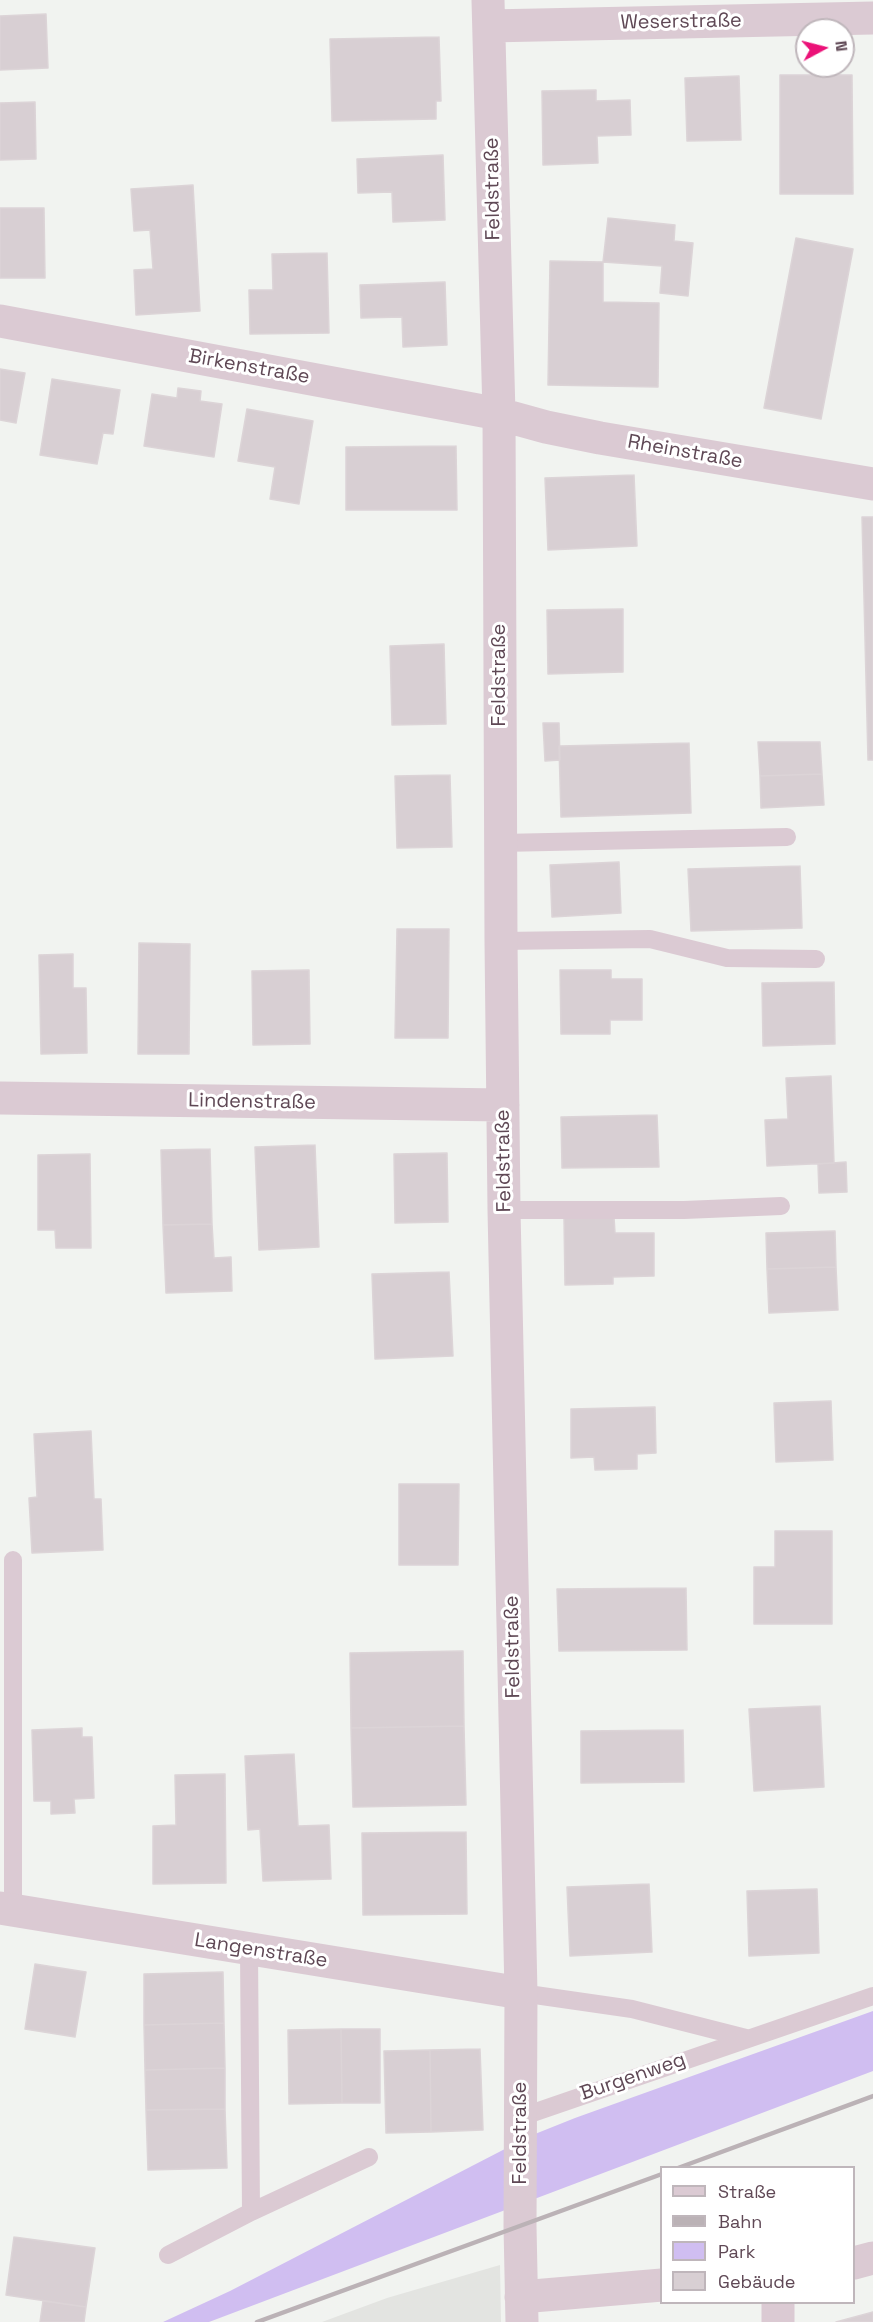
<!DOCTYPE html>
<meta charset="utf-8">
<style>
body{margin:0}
#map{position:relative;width:873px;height:2322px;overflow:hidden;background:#f1f3f0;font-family:"Space Grotesk",sans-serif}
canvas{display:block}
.legend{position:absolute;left:660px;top:2166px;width:195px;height:138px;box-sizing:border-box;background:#fff;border:2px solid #bfb6bb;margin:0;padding:8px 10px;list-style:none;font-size:18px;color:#5f4855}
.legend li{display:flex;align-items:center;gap:12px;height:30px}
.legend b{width:30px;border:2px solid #bfb6bb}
.north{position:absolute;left:795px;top:18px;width:60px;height:60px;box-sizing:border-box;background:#fff;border:2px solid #bfb6bb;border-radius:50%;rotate:83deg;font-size:16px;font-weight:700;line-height:24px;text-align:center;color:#5f4855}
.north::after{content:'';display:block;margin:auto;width:21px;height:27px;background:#eb1278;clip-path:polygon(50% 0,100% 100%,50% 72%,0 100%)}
</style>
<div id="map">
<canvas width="873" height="2322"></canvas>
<ul class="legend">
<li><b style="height:8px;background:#dbcad3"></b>Straße</li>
<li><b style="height:8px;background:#bbb2b6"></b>Bahn</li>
<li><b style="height:16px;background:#d0bef1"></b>Park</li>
<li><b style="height:16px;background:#d8cfd3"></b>Gebäude</li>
</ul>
<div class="north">N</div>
</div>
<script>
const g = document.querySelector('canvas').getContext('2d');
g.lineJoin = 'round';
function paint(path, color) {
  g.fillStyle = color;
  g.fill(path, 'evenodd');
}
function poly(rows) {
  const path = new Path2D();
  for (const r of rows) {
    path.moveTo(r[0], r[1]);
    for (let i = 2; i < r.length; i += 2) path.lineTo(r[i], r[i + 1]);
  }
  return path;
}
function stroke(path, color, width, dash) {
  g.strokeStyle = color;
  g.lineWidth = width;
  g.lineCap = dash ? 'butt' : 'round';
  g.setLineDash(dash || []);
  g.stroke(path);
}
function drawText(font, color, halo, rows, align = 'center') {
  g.font = font + ' "Space Grotesk",sans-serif';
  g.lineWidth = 6;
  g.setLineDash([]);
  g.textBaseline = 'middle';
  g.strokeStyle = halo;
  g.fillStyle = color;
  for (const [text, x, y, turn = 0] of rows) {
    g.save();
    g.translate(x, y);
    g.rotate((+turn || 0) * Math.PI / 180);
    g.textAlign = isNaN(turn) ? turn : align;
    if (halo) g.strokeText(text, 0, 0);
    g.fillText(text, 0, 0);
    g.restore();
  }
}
paint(poly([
 [500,2265,501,2322,322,2322,387,2298]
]), '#e3e4e1');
paint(poly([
 [873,2011,873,2071,209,2322,163,2322,230,2291,530,2136,575,2118]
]), '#d0bef1');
const building = poly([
 [46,14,48,68,0,70,0,16,46,14],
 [439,37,441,101,436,101,436,119,332,121,330,39,439,37],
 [780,75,852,75,853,194,780,194,780,75],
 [739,76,741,140,687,141,685,78,739,76],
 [596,90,596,101,630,100,631,135,597,136,598,163,543,165,542,91,596,90],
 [35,102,36,159,0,160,0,103,35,102],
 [443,155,445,220,393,222,392,192,358,193,357,159,443,155],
 [193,185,200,311,136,315,134,270,153,269,150,230,134,231,131,189,193,185],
 [0,208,44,208,45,278,0,278,0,208],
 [608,218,675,225,674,241,693,243,688,296,660,293,662,266,603,262,608,218],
 [796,238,853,249,821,419,764,408,796,238],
 [327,253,329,333,250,334,249,290,273,290,272,254,327,253],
 [550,261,603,262,603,302,659,303,658,387,548,385,550,261],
 [445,282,447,345,403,347,402,317,361,318,360,285,445,282],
 [0,369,25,373,16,423,0,420,0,369],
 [52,379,120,390,113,434,103,433,97,464,40,455,52,379],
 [178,388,201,391,200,401,222,404,214,457,144,446,152,394,177,398,178,388],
 [247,409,313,421,299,504,270,499,275,467,238,461,247,409],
 [456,446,457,510,346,510,346,447,456,446],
 [634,475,637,546,548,550,545,478,634,475],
 [862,517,873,517,873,760,868,760,862,517],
 [623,609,623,672,548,674,547,610,623,609],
 [444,644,446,724,392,725,390,646,444,644],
 [543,723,559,723,560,760,545,761,543,723],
 [758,742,820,742,822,774,760,776,758,742],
 [689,743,691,813,561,817,559,746,689,743],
 [822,774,824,805,761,808,760,776,822,774],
 [450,775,452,847,397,848,395,776,450,775],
 [619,862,621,913,552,917,550,865,619,862],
 [800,866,802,928,691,931,688,869,800,866],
 [397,929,449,929,448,1038,395,1038,397,929],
 [139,943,190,944,189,1054,138,1054,139,943],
 [73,954,73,988,86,988,87,1053,41,1054,39,955,73,954],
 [309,970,310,1044,253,1045,252,971,309,970],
 [560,970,611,970,611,979,642,979,642,1020,610,1020,610,1034,561,1034,560,970],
 [834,982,835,1044,763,1046,762,983,834,982],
 [831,1076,834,1163,767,1166,765,1120,788,1119,786,1078,831,1076],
 [657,1115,659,1167,562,1168,561,1117,657,1115],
 [315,1145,319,1247,259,1250,255,1147,315,1145],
 [210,1149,212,1224,163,1225,161,1150,210,1149],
 [447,1153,448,1222,395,1223,394,1154,447,1153],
 [90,1154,91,1248,56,1248,55,1230,38,1230,38,1155,90,1154],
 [846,1162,847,1192,819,1193,818,1164,846,1162],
 [614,1217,615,1233,654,1233,654,1276,613,1277,613,1284,565,1285,564,1218,614,1217],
 [212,1224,214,1258,231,1257,232,1291,166,1293,163,1225,212,1224],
 [835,1231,836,1267,767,1269,766,1233,835,1231],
 [836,1267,838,1310,769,1313,767,1269,836,1267],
 [449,1272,453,1356,375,1359,372,1274,449,1272],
 [831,1401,833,1460,776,1462,774,1403,831,1401],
 [655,1407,656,1453,637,1454,637,1469,595,1470,594,1457,571,1458,571,1409,655,1407],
 [91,1431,94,1499,101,1499,103,1550,32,1553,29,1498,37,1497,34,1434,91,1431],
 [399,1484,459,1484,458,1565,399,1565,399,1484],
 [775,1531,832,1531,832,1624,754,1624,754,1567,775,1567,775,1531],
 [686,1588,687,1650,559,1651,557,1589,686,1588],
 [463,1651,464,1726,351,1728,350,1653,463,1651],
 [820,1706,824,1787,754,1791,749,1709,820,1706],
 [464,1726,466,1805,353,1807,351,1728,464,1726],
 [82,1728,82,1737,92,1737,94,1798,74,1799,75,1813,51,1814,51,1801,34,1801,32,1730,82,1728],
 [683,1730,684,1782,581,1783,581,1731,683,1730],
 [294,1754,298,1826,329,1825,331,1879,263,1881,260,1829,248,1830,245,1756,294,1754],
 [225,1774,226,1883,153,1884,153,1826,176,1825,175,1775,225,1774],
 [466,1832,467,1914,363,1915,362,1833,466,1832],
 [649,1884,652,1952,570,1956,567,1887,649,1884],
 [817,1889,819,1953,749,1956,747,1891,817,1889],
 [35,1964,86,1972,75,2037,25,2029,35,1964],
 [223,1972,224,2023,144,2025,144,1974,223,1972],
 [224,2023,225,2068,145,2070,144,2025,224,2023],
 [341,2029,342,2103,289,2104,288,2030,341,2029],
 [341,2029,380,2029,380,2103,342,2103,341,2029],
 [480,2049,483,2130,431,2132,430,2050,480,2049],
 [430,2050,431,2132,386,2133,384,2051,430,2050],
 [225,2068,225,2109,146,2110,145,2070,225,2068],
 [225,2109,227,2168,148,2170,146,2110,225,2109],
 [14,2237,95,2248,86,2307,6,2295,14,2237],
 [43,2301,86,2307,84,2322,40,2322,43,2301],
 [873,2312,873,2322,836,2322,873,2312]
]);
paint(building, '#d8cfd3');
stroke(building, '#dcd4d7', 1.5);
stroke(poly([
 [501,843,787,837],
 [501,941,650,939,727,958,816,959],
 [504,1210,684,1210,781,1206],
 [13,1911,13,1560],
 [249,1950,251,2212,369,2157],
 [521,1993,632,2009,746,2038],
 [521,2117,873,1996],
 [168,2255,251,2212]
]), '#dbcad3', 18);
stroke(poly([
 [488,0,499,414,501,941,504,1210,521,1993,520,2226,522,2322],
 [489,26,873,18],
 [0,321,499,414,546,427,600,438,873,484],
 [0,1098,503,1105],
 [0,1908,521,1993],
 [854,2263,873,2258],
 [521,2297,662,2285],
 [778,2302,778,2322]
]), '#dbcad3', 33);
stroke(poly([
 [678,2168,873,2096],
 [257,2322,662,2174]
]), '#bbb2b6', 4.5);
drawText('20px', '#5f4855', '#fff', [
 ["Weserstraße",681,22,-1],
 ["Feldstraße",493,189,-91],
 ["Birkenstraße",249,367,10],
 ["Rheinstraße",685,452,10],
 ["Feldstraße",500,675,-90],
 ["Lindenstraße",252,1102,1],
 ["Feldstraße",504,1161,-91],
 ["Feldstraße",513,1647,-91],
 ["Langenstraße",261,1951,9],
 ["Burgenweg",633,2077,-19],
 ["Feldstraße",521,2133,-90]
]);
</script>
